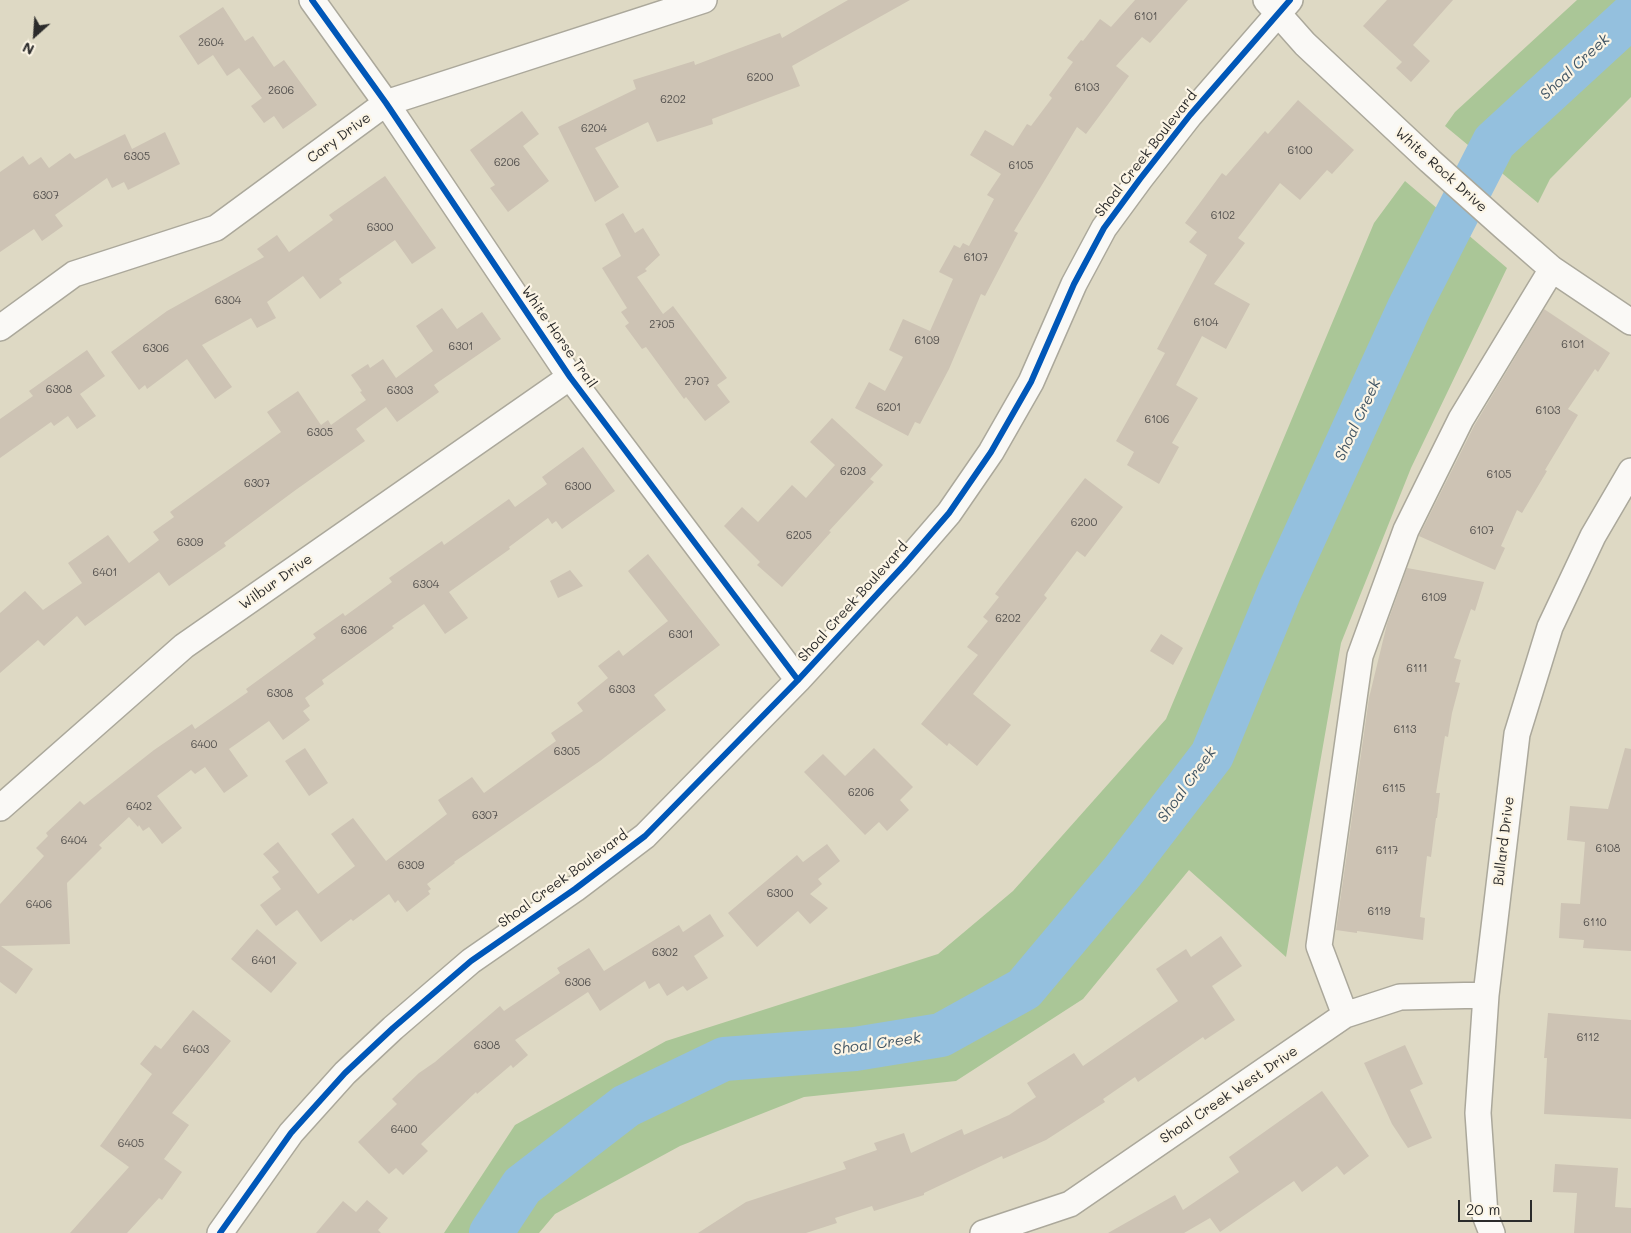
<!DOCTYPE html>
<style>
body{margin:0}
#map{position:relative;width:1631px;height:1233px;overflow:hidden;background:#ded9c4;font-family:Mali,sans-serif}
canvas{display:block}
.north{position:absolute;left:10px;top:10px;width:50px;height:50px;-webkit-text-stroke:4px #fcf5e5;paint-order:stroke;rotate:206deg;font-size:14px;font-weight:700;line-height:20px;text-align:center;color:#2b2b2b}
.north::after{content:'';display:block;margin:auto;width:18px;height:22px;background:#2b2b2b;clip-path:polygon(50% 0,100% 100%,50% 72%,0 100%)}
.scale{position:absolute;left:1458px;top:1200px;width:74px;height:22px;box-sizing:border-box;border:2px solid #2b2b2b;border-top:0;padding-left:6px;font-size:15px;line-height:18px;white-space:nowrap;color:#2b2b2b;-webkit-text-stroke:4px #fcf5e5;paint-order:stroke}
</style>
<div id="map">
<canvas width="1631" height="1233"></canvas>
<div class="north">N</div>
<div class="scale">20 m</div>
</div>
<script>
const g = document.querySelector('canvas').getContext('2d');
g.lineJoin = 'round';
function paint(path, color) {
  g.fillStyle = color;
  g.fill(path, 'evenodd');
}
function poly(rows) {
  const path = new Path2D();
  for (const r of rows) {
    path.moveTo(r[0], r[1]);
    for (let i = 2; i < r.length; i += 2) path.lineTo(r[i], r[i + 1]);
  }
  return path;
}
function stroke(path, color, width, dash) {
  g.strokeStyle = color;
  g.lineWidth = width;
  g.lineCap = dash ? 'butt' : 'round';
  g.setLineDash(dash || []);
  g.stroke(path);
}
function drawText(font, color, halo, rows, align = 'center') {
  g.font = font + ' Mali,sans-serif';
  g.lineWidth = 4.5;
  g.setLineDash([]);
  g.textBaseline = 'middle';
  g.strokeStyle = halo;
  g.fillStyle = color;
  for (const [text, x, y, turn = 0] of rows) {
    g.save();
    g.translate(x, y);
    g.rotate((+turn || 0) * Math.PI / 180);
    g.textAlign = isNaN(turn) ? turn : align;
    if (halo) g.strokeText(text, 0, 0);
    g.fillText(text, 0, 0);
    g.restore();
  }
}
paint(poly([
 [1577,0,1631,0,1631,97,1550,179,1538,203,1445,126,1455,112],
 [1405,181,1507,268,1411,468,1341,643,1286,957,1189,870,1083,999,956,1081,804,1097,680,1146,555,1214,539,1233,444,1233,515,1125,666,1041,938,954,1013,891,1166,719,1374,223]
]), '#aac697');
stroke(poly([
 [491,1233,522,1186,626,1106,724,1059,855,1049,941,1035,1024,989,1123,871,1212,755,1280,590,1409,308,1494,142,1631,16]
]), '#94c0de', 44);
paint(poly([
 [848,0,910,0,792,66,800,86,712,119,713,124,657,142,648,122,595,148,619,187,595,202,558,127,636,89,633,80,694,61,695,65,780,33,782,38],
 [1135,0,1188,0,1150,43,1142,37,1116,66,1129,76,1086,134,1077,127,1014,231,1018,233,985,296,981,294,949,369,920,424,915,422,908,436,855,408,869,382,885,391,903,357,889,350,903,319,930,331,953,279,939,272,954,245,960,248,963,243,969,246,994,199,987,195,1001,174,970,155,985,130,1013,146,1027,124,1031,126,1052,98,1049,95,1073,62,1067,58,1081,40,1083,41,1100,19,1111,27],
 [1387,0,1453,0,1413,45,1430,61,1411,82,1396,68,1402,62,1363,26],
 [223,7,245,41,253,36,274,67,284,60,317,105,283,129,274,116,264,123,251,106,262,98,239,68,227,76,213,55,198,65,179,36],
 [1298,100,1354,150,1332,174,1327,170,1300,200,1280,183,1238,238,1245,243,1214,284,1250,304,1226,349,1202,336,1176,385,1198,398,1172,443,1179,447,1159,484,1127,465,1134,452,1116,441,1165,353,1157,349,1207,255,1189,242,1197,232,1185,223,1222,173,1226,176,1265,131,1268,134],
 [522,111,539,134,523,146,549,181,508,212,490,188,495,185,470,150],
 [165,132,180,164,128,190,124,182,112,188,107,178,55,215,63,226,42,241,34,229,0,252,0,172,23,156,29,165,41,157,49,168,70,153,75,159,125,134,132,149],
 [385,176,436,248,412,264,395,240,339,279,342,283,320,299,303,276,267,302,276,318,257,328,251,318,202,345,232,387,215,399,187,359,147,389,145,385,139,390,111,352,167,311,264,257,257,249,277,235,289,252,333,220,329,215],
 [623,213,635,233,643,228,660,255,645,269,647,271,637,277,663,314,673,306,727,378,717,385,730,402,705,421,686,397,684,399,646,347,642,349,625,326,629,323,621,312,627,308,602,268,621,256,605,224],
 [442,308,457,329,482,312,501,339,434,385,439,392,397,422,386,407,356,429,365,441,297,489,224,543,226,546,169,586,159,572,85,626,77,616,44,646,38,640,0,673,0,613,25,591,43,610,82,583,68,563,108,535,129,563,159,540,153,532,174,517,170,512,281,432,267,412,298,391,321,425,328,420,331,425,366,400,360,392,362,391,351,375,368,364,370,368,383,359,396,378,433,351,416,326],
 [1544,309,1610,353,1598,372,1595,369,1568,409,1578,415,1545,470,1547,471,1522,513,1517,510,1501,546,1505,548,1495,570,1419,536,1474,426],
 [87,350,105,376,80,394,96,416,77,429,68,416,54,426,51,422,0,458,0,419,33,396,29,391],
 [832,418,883,465,870,479,874,482,829,531,831,532,782,587,757,565,760,562,724,526,742,507,758,522,792,485,806,498,835,465,810,442],
 [583,447,615,491,562,529,556,521,552,524,548,518,509,547,510,549,449,592,468,618,445,634,424,604,392,626,394,628,322,680,324,684,305,698,310,706,303,711,310,720,283,740,269,721,229,749,248,776,224,793,205,767,195,774,191,770,157,796,182,828,162,844,149,827,143,831,139,825,138,827,129,817,99,845,102,848,67,883,70,944,1,946,33,969,16,994,0,982,0,904,44,856,36,848,48,836,46,833,80,801,84,805,154,750,192,724,195,729,248,692,246,689,316,638,313,634,343,613,345,616,392,582,389,578,442,541,444,545,509,499,515,507,547,484,542,477],
 [1085,478,1123,507,1085,557,1077,551,1044,595,1047,598,973,694,1011,725,977,766,949,743,947,746,921,724,978,655,967,647,988,621,983,617,999,597,995,594],
 [648,554,720,645,654,695,666,710,600,761,454,862,455,863,427,884,431,889,428,891,430,894,407,912,398,900,395,903,389,894,353,921,351,919,321,942,297,910,276,926,260,905,281,889,272,877,279,872,263,854,278,842,318,894,355,866,331,834,353,818,386,861,447,814,438,800,472,777,484,793,556,741,551,733,583,711,577,703,608,678,598,666,619,650,623,656,668,621,628,571],
 [1407,568,1484,582,1475,611,1471,609,1454,658,1461,660,1455,682,1460,683,1452,713,1448,737,1445,736,1436,793,1440,793,1437,818,1436,818,1431,857,1427,856,1420,917,1425,918,1423,940,1357,931,1357,933,1336,930,1369,698,1387,624],
 [570,570,583,586,558,598,550,581],
 [1161,634,1183,648,1173,665,1150,651],
 [305,748,328,783,309,796,285,761],
 [874,748,913,787,900,800,909,810,887,831,879,822,865,835,804,772,823,754,845,776],
 [1625,748,1631,749,1631,951,1583,948,1584,940,1559,938,1561,903,1580,904,1585,842,1567,840,1570,806,1608,809],
 [827,844,840,861,818,879,822,884,810,894,828,908,810,924,798,911,757,947,728,913,797,855,803,862],
 [710,914,724,936,694,956,708,978,687,991,683,986,667,996,659,983,649,989,645,981,600,1011,588,992,515,1040,528,1055,513,1068,511,1065,477,1094,476,1092,421,1144,428,1151,403,1175,396,1168,389,1174,358,1142,397,1104,392,1099,419,1073,435,1062,500,1006,504,1011,560,973,557,968,589,948,604,971,679,925,683,932],
 [257,929,297,963,271,993,231,959],
 [1221,936,1242,966,1212,986,1235,1020,1205,1040,1203,1037,1138,1082,1135,1077,1103,1099,1105,1102,1046,1140,1003,1159,1002,1156,924,1193,924,1195,874,1211,872,1206,835,1218,837,1223,806,1233,698,1233,746,1202,846,1169,843,1162,877,1150,874,1143,904,1133,911,1153,962,1129,964,1135,1009,1115,1036,1097,1027,1083,1074,1053,1083,1066,1178,1001,1156,969,1186,949,1191,957],
 [193,1010,231,1041,172,1113,189,1125,164,1159,182,1172,162,1200,159,1198,127,1233,70,1233,129,1167,100,1146,152,1074,140,1064,155,1045,161,1049],
 [1548,1013,1631,1020,1631,1119,1544,1114,1547,1058,1544,1058],
 [1405,1045,1423,1084,1410,1090,1432,1138,1408,1148,1392,1124,1364,1063],
 [1322,1091,1369,1156,1344,1175,1337,1166,1302,1192,1294,1181,1220,1232,1210,1218,1184,1233,1108,1233,1175,1195,1183,1210,1239,1172,1229,1157],
 [1555,1164,1618,1168,1615,1207,1631,1208,1631,1233,1574,1233,1577,1193,1553,1192],
 [367,1200,388,1218,378,1230,381,1233,316,1233,343,1201,356,1212]
]), '#cdc3b4');
const minor = poly([
 [312,0,386,103,570,377,798,680],
 [1266,0,1305,44,1430,161,1505,228,1552,269,1631,322],
 [0,328,74,274,216,228,386,103,704,0],
 [0,808,184,646,570,377],
 [1345,1015,1319,946,1360,656,1406,530,1461,419,1552,269],
 [220,1233,291,1133,345,1073,393,1028,471,961,575,889,645,836,798,680,904,565,949,513,991,452,1031,382,1074,284,1104,228,1140,179,1190,115,1290,0],
 [983,1233,1070,1204,1345,1015,1400,997,1486,995],
 [1492,1233,1485,1215,1478,1113,1486,995,1517,734,1550,627,1593,536,1631,471]
]);
stroke(minor, '#aba89b', 28);
stroke(minor, '#faf9f6', 25);
stroke(poly([
 [312,0,386,103,570,377,798,680],
 [220,1233,291,1133,345,1073,393,1028,471,961,575,889,645,836,798,680,904,565,949,513,991,452,1031,382,1074,284,1104,228,1140,179,1190,115,1290,0]
]), '#0057b8', 6);
drawText('11px', '#55524f', null, [
 ["6101",1146,17],
 ["2604",211,43],
 ["6200",760,78],
 ["6103",1087,88],
 ["2606",281,91],
 ["6202",673,100],
 ["6204",594,129],
 ["6100",1300,151],
 ["6305",137,157],
 ["6206",507,163],
 ["6105",1021,166],
 ["6307",46,196],
 ["6102",1223,216],
 ["6300",380,228],
 ["6107",976,258],
 ["6304",228,301],
 ["6104",1206,323],
 ["2705",662,325],
 ["6109",927,341],
 ["6101",1573,345],
 ["6301",461,347],
 ["6306",156,349],
 ["2707",697,382],
 ["6308",59,390],
 ["6303",400,391],
 ["6201",889,408],
 ["6103",1548,411],
 ["6106",1157,420],
 ["6305",320,433],
 ["6203",853,472],
 ["6105",1499,475],
 ["6307",257,484],
 ["6300",578,487],
 ["6200",1084,523],
 ["6107",1482,531],
 ["6205",799,536],
 ["6309",190,543],
 ["6401",105,573],
 ["6304",426,585],
 ["6109",1434,598],
 ["6202",1008,619],
 ["6306",354,631],
 ["6301",681,635],
 ["6111",1417,669],
 ["6303",622,690],
 ["6308",280,694],
 ["6113",1405,730],
 ["6400",204,745],
 ["6305",567,752],
 ["6115",1394,789],
 ["6206",861,793],
 ["6402",139,807],
 ["6307",485,816],
 ["6404",74,841],
 ["6108",1608,849],
 ["6117",1387,851],
 ["6309",411,866],
 ["6300",780,894],
 ["6406",39,905],
 ["6119",1379,912],
 ["6110",1595,923],
 ["6302",665,953],
 ["6401",264,961],
 ["6306",578,983],
 ["6112",1588,1038],
 ["6308",487,1046],
 ["6403",196,1050],
 ["6400",404,1130],
 ["6405",131,1144]
]);
drawText('14px', '#2b2b2b', '#fcf5e5', [
 ["Cary Drive",339,138,-36],
 ["Shoal Creek Boulevard",1146,154,-52],
 ["White Rock Drive",1441,170,42],
 ["White Horse Trail",559,337,55],
 ["Wilbur Drive",276,582,-35],
 ["Shoal Creek Boulevard",853,602,-48],
 ["Bullard Drive",1504,841,-83],
 ["Shoal Creek Boulevard",563,879,-36],
 ["Shoal Creek West Drive",1229,1095,-34]
]);
drawText('italic 15px', '#415564', '#fcf5e5', [
 ["Shoal Creek",1575,67,-43],
 ["Shoal Creek",1358,420,-65],
 ["Shoal Creek",1187,785,-54],
 ["Shoal Creek",877,1044,-8]
]);
</script>
